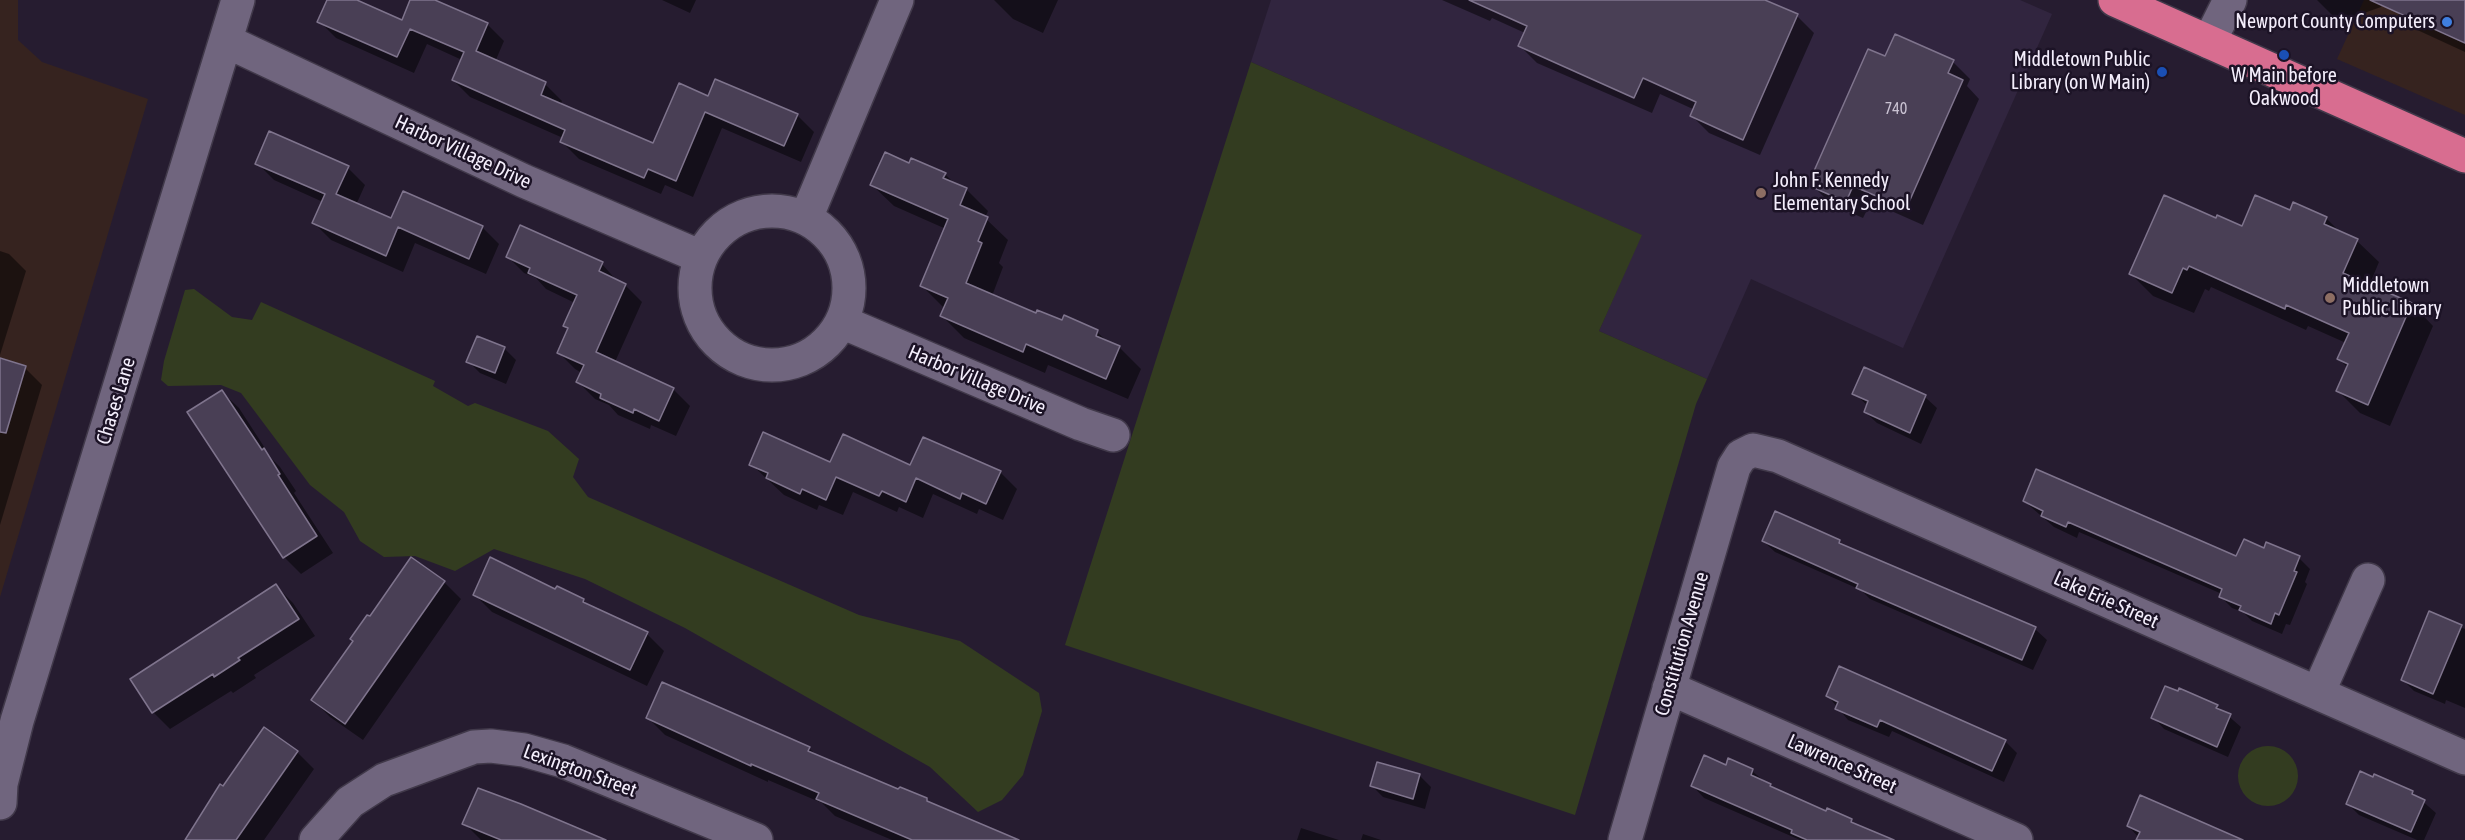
<!DOCTYPE html>
<style>
body{margin:0}
canvas{display:block;background:#261c30}
</style>
<canvas width="2465" height="840"></canvas>
<script>
const g = document.querySelector('canvas').getContext('2d');
g.lineJoin = 'round';
function paint(path, color) {
  g.fillStyle = color;
  g.fill(path, 'evenodd');
}
function poly(rows) {
  const path = new Path2D();
  for (const r of rows) {
    if (r.length === 3) {
      path.moveTo(r[0] + r[2], r[1]);
      path.arc(r[0], r[1], r[2], 0, 2 * Math.PI);
      continue;
    }
    path.moveTo(r[0], r[1]);
    for (let i = 2; i < r.length; i += 2) path.lineTo(r[i], r[i + 1]);
  }
  return path;
}
function stroke(path, color, width, dash) {
  g.strokeStyle = color;
  g.lineWidth = width;
  g.lineCap = dash ? 'butt' : 'round';
  g.setLineDash(dash || []);
  g.stroke(path);
}
function drawText(font, color, halo, rows, align = 'center') {
  g.font = font + ' "Asap Condensed",sans-serif';
  g.lineWidth = 5;
  g.setLineDash([]);
  g.textBaseline = 'middle';
  g.strokeStyle = halo;
  g.fillStyle = color;
  for (const [text, x, y, turn = 0] of rows) {
    g.save();
    g.translate(x, y);
    g.rotate((+turn || 0) * Math.PI / 180);
    g.textAlign = isNaN(turn) ? turn : align;
    if (halo) g.strokeText(text, 0, 0);
    g.fillText(text, 0, 0);
    g.restore();
  }
}
paint(poly([
 [0,0,18,0,18,40,42,62,148,99,0,597],
 [2364,0,2465,0,2465,115,2337,59]
]), '#36231f');
paint(poly([
 [1271,0,2020,0,2052,14,1903,348,1751,279,1707,379,1599,331,1641,235,1251,62]
]), '#31253f');
paint(poly([
 [1251,62,1642,235,1599,331,1707,379,1696,404,1575,815,1065,645],
 [194,289,232,317,252,320,261,302,435,381,433,386,468,406,475,403,548,431,579,459,573,477,588,497,859,615,960,641,1039,693,1042,711,1023,775,1002,800,978,812,930,767,685,628,585,579,494,549,455,571,415,556,384,557,360,541,344,512,310,485,241,393,221,385,168,386,161,380,164,361,185,290],
 [2268,776,30]
]), '#333c20');
paint(poly([
 [329,0,353,0,403,22,412,0,431,0,487,24,504,41,495,62,545,84,562,101,560,105,654,145,708,97,797,115,814,132,801,162,722,128,693,197,665,185,661,194,579,159,562,142,563,138,470,97,453,80,462,60,427,44,414,73,336,38,319,21],
 [662,0,696,0,690,13],
 [994,0,1058,0,1043,33,1013,19],
 [1442,0,1762,0,1797,16,1814,33,1760,155,1709,133,1692,116,1695,110,1660,94,1652,113,1537,63,1520,46,1525,33,1492,18,1490,21],
 [2317,0,2383,0,2381,7,2339,22],
 [2400,0,2465,0,2465,52,2413,28,2396,11],
 [1885,58,1953,62,1970,79,1967,86,1979,99,1923,225,1871,202,1863,218,1831,204,1814,187],
 [257,163,348,168,365,185,356,205,392,220,482,227,499,244,486,274,415,243,403,272,331,240,314,223,323,202,274,180],
 [909,164,945,174,955,184,966,189,988,211,985,218,1008,240,999,263,1003,267,992,296,1037,315,1097,332,1108,342,1119,347,1141,369,1128,399,1048,365,1045,373,964,338,942,316,944,308,922,286,946,229,894,206,872,185],
 [2290,212,2326,218,2342,234,2357,241,2379,262,2369,286,2412,304,2433,326,2390,426,2360,413,2338,391,2348,368,2339,359,2346,343,2308,326,2306,330,2211,287,2209,291,2205,289,2194,313,2153,296,2131,274,2217,219,2243,228],
 [0,251,9,254,26,271,0,355],
 [507,256,602,264,618,282,625,285,642,302,615,362,673,389,690,406,676,436,651,425,650,429,618,415,609,405,595,399,578,382,582,373,575,369,558,352,569,329,565,325,575,303,546,289,536,278,524,273],
 [504,348,516,360,506,384,480,373,468,361],
 [0,360,25,368,42,385,0,525],
 [1865,369,1925,397,1937,408,1921,444,1877,423,1865,412,1868,406,1854,393],
 [222,392,239,408,272,459,280,467,296,491,294,493,333,553,301,574,284,557],
 [751,464,831,464,1000,472,1017,489,1003,520,979,509,977,514,933,494,923,518,899,507,897,512,853,492,843,515,819,505,817,510,784,495],
 [2024,501,2237,558,2265,550,2299,558,2310,569,2305,582,2307,584,2290,625,2286,624,2282,634,2252,621,2243,612,2232,608,2220,596,2222,594,2079,532,2077,538,2054,527],
 [1763,541,1839,541,1845,547,2035,629,2047,640,2033,670,1870,599,1861,590,1775,552],
 [444,582,461,599,363,740,330,717,313,700,370,618],
 [276,586,293,603,315,636,254,675,256,678,233,693,231,691,170,729,153,712,132,679],
 [556,591,583,600,590,606,647,634,664,651,647,686,492,612,475,595],
 [2429,613,2465,629,2465,708,2446,700,2445,704,2414,691,2403,680],
 [1828,696,2005,741,2017,753,2004,782,1892,731,1889,737,1848,720],
 [2217,706,2241,727,2228,757,2164,729,2153,717],
 [648,718,809,748,818,757,899,791,927,800,932,805,1002,840,892,840,835,816,822,803,768,780,768,782,665,735],
 [297,752,314,769,264,840,187,840,223,788],
 [1726,767,1752,771,1775,790,1826,813,1828,810,1870,831,1879,840,1800,840,1704,798,1693,786],
 [1420,776,1431,787,1425,809,1383,797,1372,786],
 [2412,792,2436,813,2424,840,2417,840,2359,815,2347,803],
 [464,823,597,840,481,840],
 [2128,826,2219,840,2141,840],
 [1301,828,1339,840,1297,840],
 [1363,834,1381,840,1361,840]
]), '#0007');
const building = poly([
 [327,0,357,0,402,20,410,0,435,0,488,23,476,51,546,82,541,95,653,143,679,83,708,96,715,79,798,114,784,146,705,112,676,181,648,169,644,178,560,142,565,130,452,80,464,52,410,29,397,57,317,22,327,0],
 [1469,0,1765,0,1798,14,1743,140,1690,116,1696,102,1643,78,1634,98,1518,46,1527,26,1469,0],
 [2370,0,2465,0,2465,43,2370,0],
 [1895,34,1954,60,1948,73,1963,80,1906,209,1853,186,1846,202,1812,187,1818,173,1814,171,1868,49,1885,56,1895,34],
 [269,131,349,166,336,194,391,218,403,191,483,226,469,259,398,227,386,256,312,223,325,194,255,164,269,131],
 [885,152,909,163,911,158,946,173,943,178,967,188,960,205,988,217,978,241,982,243,966,283,1036,313,1037,310,1062,320,1064,315,1098,330,1096,336,1120,346,1106,379,1026,344,1023,352,940,316,948,298,920,286,948,219,870,185,885,152],
 [2164,195,2216,218,2217,215,2242,226,2255,195,2290,210,2293,202,2327,217,2324,224,2358,239,2343,273,2412,303,2368,405,2336,391,2348,364,2337,359,2349,333,2286,305,2285,309,2189,266,2187,270,2183,268,2172,293,2129,274,2164,195],
 [520,225,603,262,599,271,626,284,596,352,674,388,659,421,634,409,633,413,600,398,601,394,576,382,584,365,557,353,568,328,563,326,577,295,528,273,530,268,506,257,520,225],
 [477,336,505,347,495,373,466,362,477,336],
 [0,358,26,366,6,433,0,432,0,358],
 [1864,367,1926,395,1910,433,1864,412,1868,401,1852,394,1864,367],
 [222,390,262,450,264,448,280,474,278,475,317,536,283,558,187,412,222,390],
 [763,432,830,462,843,434,910,465,923,437,1001,471,986,504,962,493,960,499,916,478,906,502,882,491,879,496,836,477,826,500,802,489,800,494,766,478,768,473,749,465,763,432],
 [2036,469,2236,556,2244,539,2264,548,2266,542,2300,556,2294,571,2297,572,2279,615,2275,613,2271,624,2239,610,2241,606,2219,597,2222,589,2068,522,2066,527,2041,516,2043,511,2023,501,2036,469],
 [1775,511,1840,540,1839,543,2036,627,2022,660,1856,588,1858,584,1762,541,1775,511],
 [411,557,445,581,345,724,311,700,353,641,350,639,367,615,370,616,411,557],
 [490,557,555,589,557,586,584,599,583,602,648,632,630,670,473,595,490,557],
 [276,584,299,619,238,658,240,660,214,677,213,674,152,713,130,679,276,584],
 [2429,611,2462,625,2433,694,2401,680,2429,611],
 [1839,666,2006,740,1992,771,1880,720,1877,727,1835,709,1838,702,1826,696,1839,666],
 [662,682,810,747,808,751,898,789,900,787,927,798,927,801,1019,840,912,840,816,799,819,793,751,764,751,766,646,718,662,682],
 [2165,686,2178,691,2179,688,2218,705,2216,708,2231,714,2217,747,2151,718,2165,686],
 [264,727,298,751,236,840,185,840,220,784,223,786,264,727],
 [1704,755,1726,765,1728,758,1753,769,1751,775,1771,784,1770,786,1826,811,1827,808,1852,819,1851,822,1894,840,1807,840,1791,833,1792,830,1691,786,1704,755],
 [1377,762,1420,774,1413,799,1370,786,1377,762],
 [2360,771,2373,777,2374,774,2413,791,2412,794,2425,800,2411,832,2346,804,2360,771],
 [478,788,521,804,606,840,501,840,462,824,478,788],
 [2140,795,2179,812,2243,840,2136,840,2140,832,2127,826,2140,795]
]);
paint(building, '#493f55');
stroke(building, '#7f748d', 1.5);
const minor = poly([
 [226,41,524,181,701,257],
 [2209,42,2230,0],
 [772,288,77],
 [806,218,897,0],
 [842,322,1081,424,1113,435],
 [1669,688,2016,840],
 [2318,693,2368,580],
 [0,803,1,784,17,721,238,0],
 [316,840,350,802,384,780,474,747,491,746,524,750,563,761,756,840],
 [1625,840,1734,467,1741,456,1753,450,1778,456,2465,758]
]);
const highway = poly([
 [2115,0,2465,156]
]);
stroke(minor, '#41394a', 36);
stroke(highway, '#41394a', 36);
stroke(minor, '#70657e', 33);
stroke(highway, '#d86d90', 33);
for (const [x, y, r, color] of [
 [2447,22,6,"#3f7fe0"],
 [2284,55,6,"#1a4fb4"],
 [2162,72,6,"#1a4fb4"],
 [1761,193,6,"#8d6e63"],
 [2330,298,6,"#8d6e63"]
]) {
  const dot = new Path2D();
  dot.arc(x, y, r, 0, 2 * Math.PI);
  g.fillStyle = color;
  g.fill(dot);
  stroke(dot, '#1c1326', 2);
}
drawText('16px', '#c9c2d2', null, [
 ["740",1896,109]
]);
drawText('20px', '#f4eefc', '#1c1326', [
 ["Newport County Computers",2435,22],
 ["Middletown Public",2150,60],
 ["Library (on W Main)",2150,83],
 ["W Main before",2284,76,"center"],
 ["Oakwood",2284,99,"center"],
 ["John F. Kennedy",1773,181,"left"],
 ["Elementary School",1773,204,"left"],
 ["Middletown",2342,286,"left"],
 ["Public Library",2342,309,"left"]
], 'right');
drawText('20px', '#f4eefc', '#1c1326', [
 ["Harbor Village Drive",463,152,25],
 ["Harbor Village Drive",977,380,23],
 ["Chases Lane",116,401,-73],
 ["Lake Erie Street",2106,600,24],
 ["Constitution Avenue",1682,644,-74],
 ["Lawrence Street",1842,764,24],
 ["Lexington Street",580,771,20]
]);
</script>
